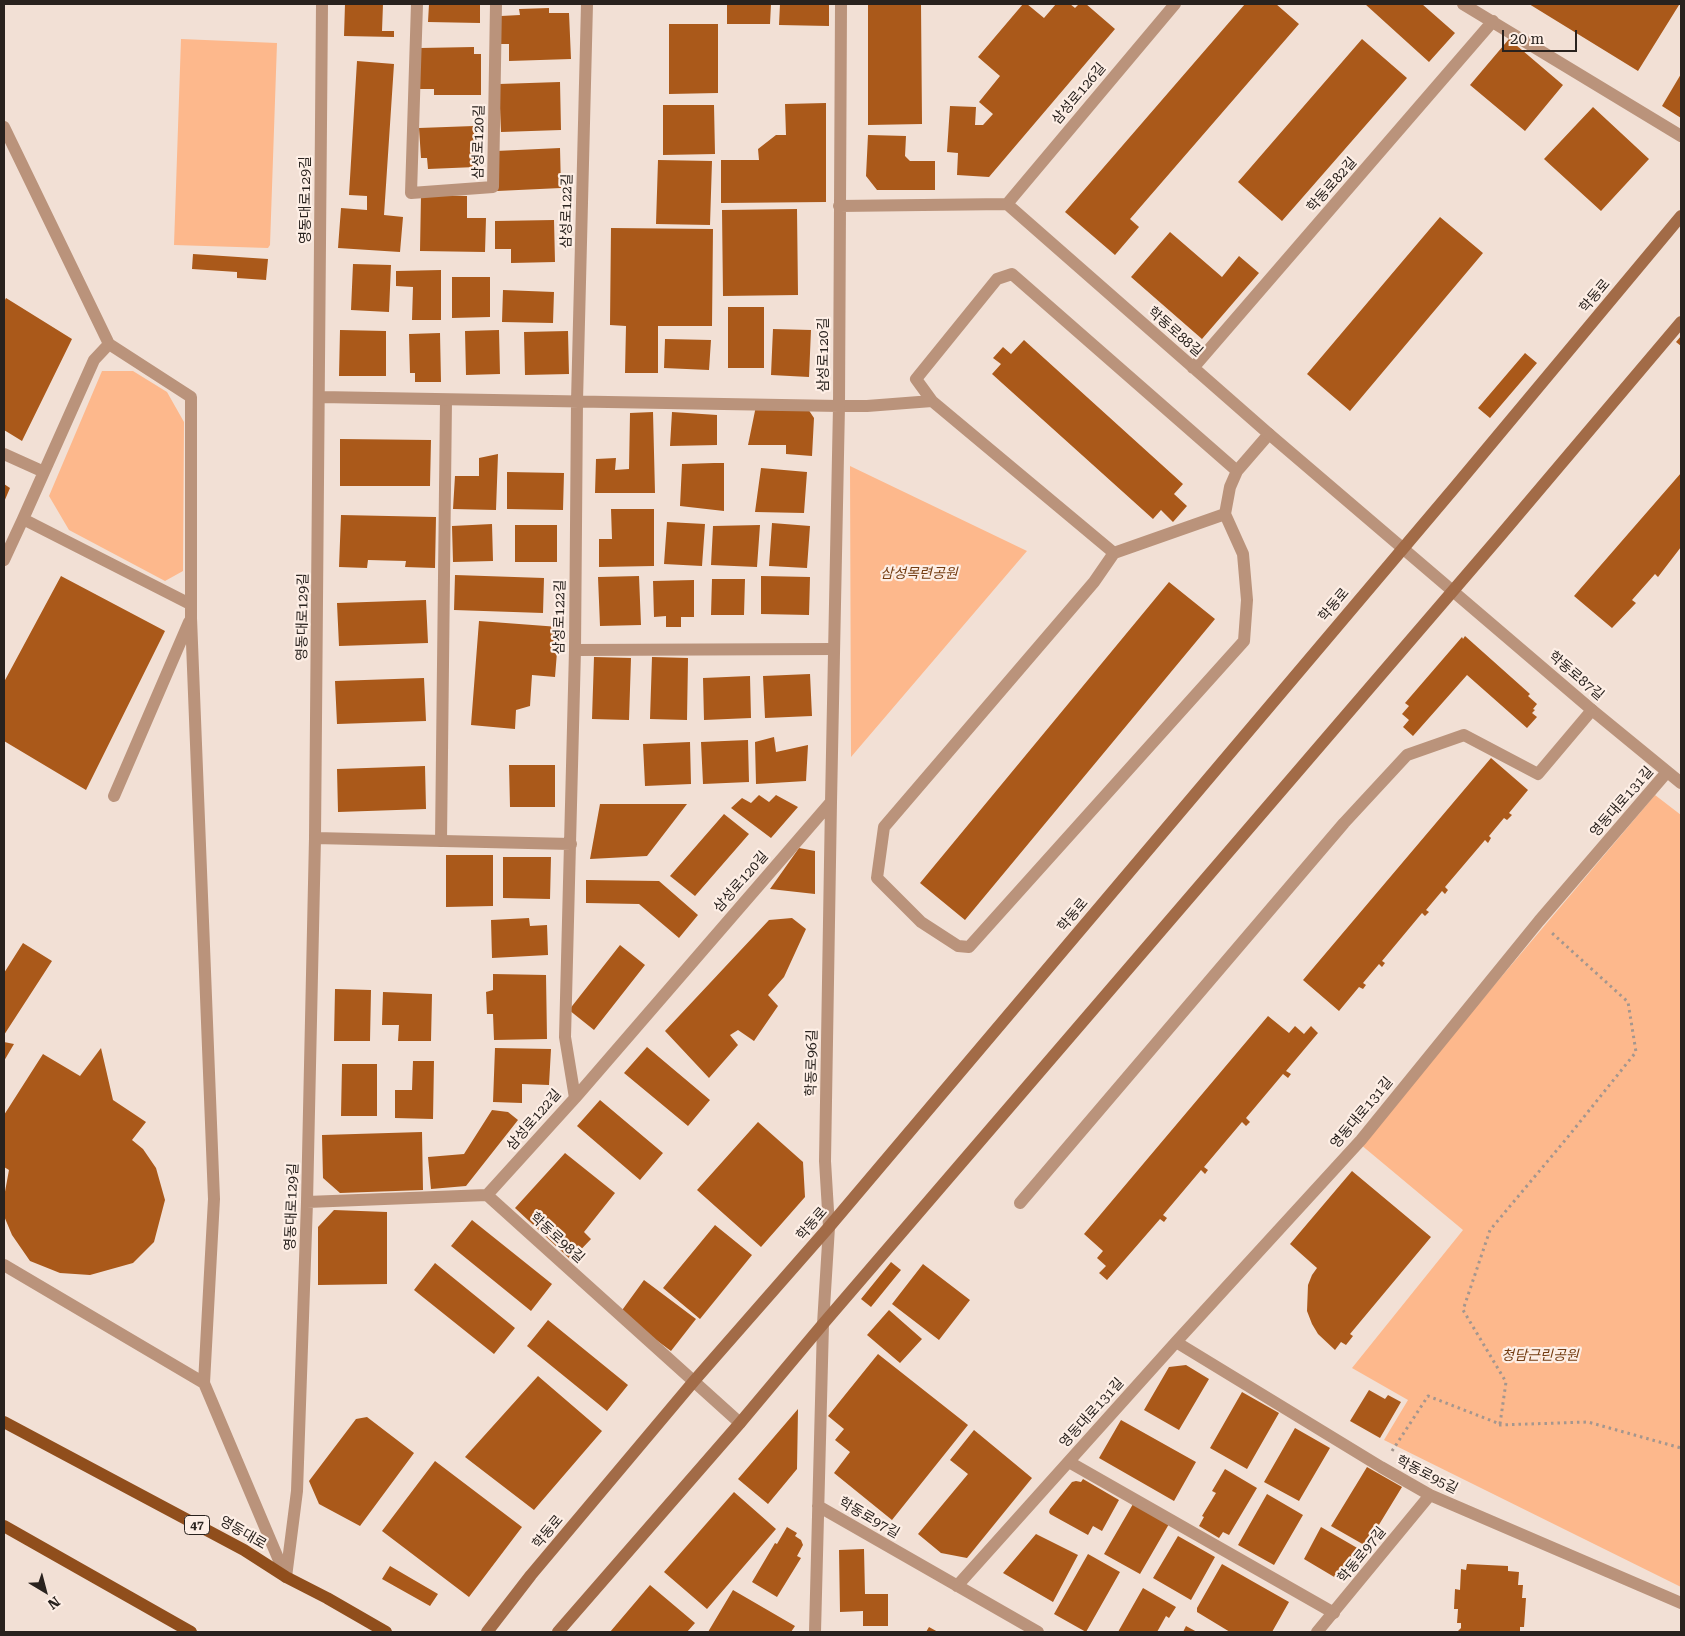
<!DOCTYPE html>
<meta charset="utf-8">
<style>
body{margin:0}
#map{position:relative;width:1685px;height:1636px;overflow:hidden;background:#f2e0d5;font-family:"Roboto Serif",serif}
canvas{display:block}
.frame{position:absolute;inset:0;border:5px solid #29221e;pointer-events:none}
.north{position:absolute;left:20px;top:1566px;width:50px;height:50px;-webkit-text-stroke:4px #fdeee5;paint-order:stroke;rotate:143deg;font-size:14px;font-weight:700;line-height:20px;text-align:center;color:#29221e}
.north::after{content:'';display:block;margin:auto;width:18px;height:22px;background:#29221e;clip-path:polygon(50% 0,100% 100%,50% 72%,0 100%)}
.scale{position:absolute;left:1502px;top:30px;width:75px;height:22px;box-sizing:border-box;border:2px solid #29221e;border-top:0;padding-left:6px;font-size:15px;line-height:18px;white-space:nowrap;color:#29221e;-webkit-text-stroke:4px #fdeee5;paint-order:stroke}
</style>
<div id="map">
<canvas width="1685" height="1636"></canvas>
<div class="frame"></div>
<div class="north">N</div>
<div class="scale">20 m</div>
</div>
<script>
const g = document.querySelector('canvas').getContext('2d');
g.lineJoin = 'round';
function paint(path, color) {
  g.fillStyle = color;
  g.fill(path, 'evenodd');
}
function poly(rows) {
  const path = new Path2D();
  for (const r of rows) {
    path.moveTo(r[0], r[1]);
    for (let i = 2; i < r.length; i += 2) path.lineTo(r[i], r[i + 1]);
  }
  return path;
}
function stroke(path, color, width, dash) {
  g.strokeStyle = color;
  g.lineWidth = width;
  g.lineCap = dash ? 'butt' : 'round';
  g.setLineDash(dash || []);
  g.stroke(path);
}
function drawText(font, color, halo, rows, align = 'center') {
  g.font = font + ' "Roboto Serif","Noto Sans KR",serif';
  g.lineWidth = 4.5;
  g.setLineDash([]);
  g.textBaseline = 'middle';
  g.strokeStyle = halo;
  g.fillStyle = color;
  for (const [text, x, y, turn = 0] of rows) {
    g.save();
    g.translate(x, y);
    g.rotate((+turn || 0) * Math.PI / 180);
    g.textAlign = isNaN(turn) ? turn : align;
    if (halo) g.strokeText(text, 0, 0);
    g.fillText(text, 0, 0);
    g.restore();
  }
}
paint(poly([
 [181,39,277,43,270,245,268,248,174,245],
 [102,371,133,371,167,392,184,422,183,571,165,581,69,530,49,496],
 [850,466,1027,551,851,757],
 [1655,795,1681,815,1681,1587,1384,1440,1408,1400,1352,1368,1463,1230,1360,1144]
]), '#fdb88c');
paint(poly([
 [345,4,383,4,382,31,394,31,394,37,344,36],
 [429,4,480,4,480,23,428,22],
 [727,4,771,4,770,24,727,24],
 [780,4,829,4,829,26,779,25],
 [868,4,921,4,922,124,868,125],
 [1023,4,1027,4,1044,18,1056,4,1070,4,1075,8,1079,4,1086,4,1115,29,989,177,957,175,958,153,947,152,950,106,976,107,975,125,983,125,993,114,979,102,1000,76,978,57],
 [1245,4,1276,4,1299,24,1130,219,1139,227,1115,255,1065,212],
 [1365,4,1422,4,1455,33,1429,62],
 [1529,4,1677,4,1679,5,1638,71],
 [549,8,549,13,569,13,571,59,509,61,509,44,501,44,501,16,520,15,519,9],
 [669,24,718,24,718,93,669,94],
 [1362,39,1407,78,1282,221,1238,182],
 [1509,39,1563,85,1525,131,1470,85],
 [474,47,474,54,481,54,481,95,434,95,434,89,420,89,420,48],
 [357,61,394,64,384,215,403,217,400,252,338,248,341,208,367,210,367,196,349,195],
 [1681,74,1681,118,1662,106],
 [560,82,561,130,501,132,499,84],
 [826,103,826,202,721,203,721,160,759,160,758,149,776,135,786,135,785,104],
 [663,105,714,105,715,154,663,155],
 [1593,107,1649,159,1601,211,1544,159],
 [474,126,476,167,428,169,427,158,421,158,419,128],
 [868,135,906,136,905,156,910,161,935,161,935,190,877,190,866,176],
 [560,148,561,188,497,191,496,151],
 [658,160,712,161,710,225,656,224],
 [421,195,467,196,467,218,486,218,485,252,420,251],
 [797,209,798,295,723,296,722,210],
 [1440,217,1483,253,1350,411,1307,374],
 [554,220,555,262,511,263,511,249,495,249,495,221],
 [611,228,713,229,712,326,658,326,658,373,625,373,626,326,610,325],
 [1170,232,1222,277,1239,256,1259,273,1202,339,1131,277],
 [193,254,268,259,266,280,237,278,237,272,192,269],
 [353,264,391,265,389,312,351,310],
 [441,270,441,320,412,320,413,287,396,286,396,271],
 [452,277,490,277,490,317,452,318],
 [503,290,554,292,553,323,502,322],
 [6,298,72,339,22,441,4,430,4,302],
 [728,307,764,307,764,368,728,368],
 [773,329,811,330,809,377,771,375],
 [340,330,386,331,386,376,339,376],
 [499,330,500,374,466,375,465,331],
 [568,331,569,374,525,375,524,332],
 [440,333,441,382,415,382,415,373,410,373,409,334],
 [1681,336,1681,346,1676,342],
 [665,339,711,340,709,370,664,368],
 [1024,340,1183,484,1174,494,1187,506,1173,522,1161,510,1153,519,992,374,1001,364,993,358,1003,347,1011,354],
 [1525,353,1537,363,1490,418,1478,408],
 [756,406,808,409,814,418,812,456,786,454,786,445,748,445],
 [653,412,655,493,595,493,596,459,616,458,615,470,629,469,630,413],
 [672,412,717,415,717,445,670,446],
 [340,439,431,440,430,486,340,486],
 [498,454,496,510,453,509,455,476,479,476,479,458],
 [714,463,724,463,724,511,680,506,682,464],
 [761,468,807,472,804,513,755,512],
 [507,472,564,473,563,510,507,509],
 [1681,473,1681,547,1658,577,1655,574,1632,600,1636,603,1612,628,1574,596],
 [4,484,10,488,4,502],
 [611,509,654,509,654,566,599,567,599,539,612,539],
 [341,515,436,517,435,568,405,567,406,561,368,560,367,568,339,567],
 [667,522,705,524,702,566,664,564],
 [772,523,810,526,807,568,769,566],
 [492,524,493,561,453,562,452,526],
 [515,525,557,525,557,562,515,562],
 [760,525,757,567,711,565,713,526],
 [455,575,544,578,543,613,454,610],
 [61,576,165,631,86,790,4,741,4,682],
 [639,576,641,625,600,626,598,577],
 [761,576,810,577,809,615,761,614],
 [712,579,745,579,744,615,711,615],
 [694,580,694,617,681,617,681,627,666,627,666,616,654,617,653,581],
 [1169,582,1215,619,965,920,920,883],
 [426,600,428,643,339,646,337,603],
 [479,621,559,627,555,677,532,675,530,706,516,710,515,729,471,725],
 [1465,636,1530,694,1528,696,1537,704,1533,709,1535,710,1532,713,1537,717,1527,728,1467,675,1413,736,1403,727,1409,720,1402,714,1409,706,1405,703,1462,637,1463,639],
 [594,657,631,658,629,720,592,719],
 [652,657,688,658,687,720,650,719],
 [810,674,812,716,765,718,763,676],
 [750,676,751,718,704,720,703,678],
 [424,678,426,721,337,724,335,681],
 [774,737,776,752,808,745,806,781,756,784,755,742],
 [748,740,749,782,703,784,701,742],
 [690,742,691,784,645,786,643,744],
 [1491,758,1528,790,1509,813,1512,815,1507,820,1504,818,1489,836,1491,838,1488,843,1485,840,1445,887,1448,890,1445,894,1442,891,1426,910,1429,912,1425,916,1422,913,1382,961,1385,963,1382,967,1379,964,1363,983,1366,985,1363,989,1359,987,1339,1011,1303,980],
 [509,765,555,765,555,807,510,807],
 [425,766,426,809,338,812,337,769],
 [759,795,769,802,776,795,798,807,771,838,731,808,742,798,751,803],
 [600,804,687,804,647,856,590,859],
 [724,814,749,834,695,896,670,876],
 [799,848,815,851,815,894,770,889],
 [446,855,493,855,493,906,446,907],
 [503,857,551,857,550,899,503,898],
 [586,880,659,881,698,915,679,938,639,904,586,903],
 [529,918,530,926,547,925,548,955,492,958,491,920],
 [792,918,806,929,784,977,768,995,778,1006,754,1041,738,1030,730,1035,738,1045,709,1078,665,1031,769,920],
 [23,943,52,961,4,1035,4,973],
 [620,945,645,965,594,1030,569,1010],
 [493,974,546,975,547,1039,494,1040,493,1014,487,1014,486,992,493,990],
 [335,989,371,990,370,1041,334,1041],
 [383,992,432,994,431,1041,398,1041,399,1025,382,1025],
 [1268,1016,1289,1033,1295,1026,1304,1034,1311,1026,1318,1033,1286,1071,1291,1074,1288,1078,1283,1074,1246,1118,1250,1122,1246,1126,1242,1122,1204,1167,1208,1170,1205,1174,1201,1170,1163,1215,1167,1218,1164,1222,1160,1219,1107,1280,1099,1273,1106,1266,1097,1258,1103,1251,1084,1234],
 [4,1042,14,1044,4,1061],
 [647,1047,710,1100,688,1126,624,1073],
 [101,1048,113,1100,146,1122,132,1140,143,1149,156,1168,165,1200,154,1242,133,1263,90,1275,60,1273,30,1261,12,1235,4,1216,4,1197,9,1170,4,1167,4,1115,43,1054,80,1076],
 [495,1048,551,1049,549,1085,522,1084,522,1103,493,1102],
 [413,1061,434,1061,433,1119,395,1118,395,1090,412,1090],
 [342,1064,377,1064,377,1116,341,1116],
 [600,1100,663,1153,640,1180,577,1126],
 [492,1110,508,1112,518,1120,466,1186,431,1189,428,1157,464,1154],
 [758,1122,803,1162,805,1197,761,1247,697,1190],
 [422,1132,423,1190,340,1193,323,1178,322,1135],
 [565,1153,615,1193,584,1232,591,1239,571,1260,515,1208],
 [1352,1171,1431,1237,1350,1334,1353,1336,1346,1345,1341,1342,1335,1350,1318,1334,1312,1324,1307,1311,1308,1285,1312,1275,1317,1268,1290,1244],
 [334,1210,387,1212,387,1284,318,1285,318,1227],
 [472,1220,552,1284,531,1311,451,1246],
 [715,1225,752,1255,700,1319,663,1288],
 [891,1262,901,1270,871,1307,861,1299],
 [435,1263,515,1328,494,1354,414,1290],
 [923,1264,970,1300,939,1340,892,1304],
 [644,1280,696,1319,671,1351,620,1313],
 [889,1310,922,1339,900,1363,867,1335],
 [548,1320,628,1385,607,1411,527,1346],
 [878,1354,968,1425,892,1520,834,1473,850,1452,835,1440,844,1429,828,1416],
 [1186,1365,1209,1379,1179,1430,1144,1410,1169,1367],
 [538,1376,602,1431,534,1510,465,1457],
 [1369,1390,1385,1399,1388,1395,1401,1402,1380,1438,1350,1421],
 [1242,1392,1279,1413,1247,1469,1210,1448],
 [798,1409,797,1469,768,1504,738,1479],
 [367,1417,414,1453,360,1526,319,1504,309,1481,356,1419],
 [1121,1420,1196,1462,1174,1501,1099,1458],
 [1295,1428,1330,1448,1299,1501,1264,1482],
 [974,1430,1032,1478,967,1558,941,1553,918,1534,968,1474,950,1460],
 [435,1461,522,1527,469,1597,382,1531],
 [1367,1467,1402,1487,1366,1546,1331,1526],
 [1225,1469,1257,1488,1229,1535,1223,1532,1219,1538,1199,1526,1204,1517,1202,1516,1216,1493,1212,1491],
 [1083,1479,1119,1500,1102,1531,1093,1526,1088,1535,1050,1514,1049,1512,1050,1509,1072,1482,1076,1481,1081,1482],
 [734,1492,776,1529,707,1609,664,1572],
 [1267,1494,1303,1515,1274,1565,1238,1545],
 [1133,1504,1169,1524,1140,1574,1104,1554],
 [787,1527,797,1533,795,1536,801,1540,803,1545,797,1556,801,1558,777,1597,752,1582,775,1543,777,1544],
 [1321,1527,1359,1549,1341,1581,1304,1559],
 [1036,1534,1078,1555,1053,1602,1003,1573],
 [1178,1536,1215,1557,1191,1600,1153,1578],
 [864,1549,865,1594,888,1594,888,1626,863,1626,863,1611,840,1612,839,1550],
 [1088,1554,1120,1572,1086,1632,1054,1614],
 [1222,1564,1289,1602,1272,1632,1230,1632,1197,1612,1197,1608],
 [1467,1564,1508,1566,1508,1571,1519,1572,1518,1585,1523,1585,1522,1598,1526,1598,1524,1627,1520,1627,1520,1632,1457,1632,1461,1628,1461,1623,1457,1623,1458,1609,1454,1609,1455,1589,1460,1590,1461,1569,1466,1570],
 [390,1566,438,1594,430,1606,382,1579],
 [650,1585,695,1623,687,1632,610,1632],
 [1143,1588,1176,1607,1169,1618,1166,1616,1157,1632,1118,1632],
 [733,1590,795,1626,791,1632,708,1632],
 [1186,1626,1197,1632,1183,1632],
 [929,1627,938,1632,926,1632]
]), '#aa591a');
stroke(poly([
 [1499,1425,1588,1422,1681,1448],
 [1392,1451,1428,1396,1500,1424,1506,1382,1463,1310,1490,1230,1567,1138,1636,1052,1628,1002,1552,933]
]), '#a4968e', 3, [2.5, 4]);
stroke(poly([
 [417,4,411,193,493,187,496,4],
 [4,127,109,344,191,397,191,618,214,1199,204,1383,286,1577],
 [109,344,94,360,23,519,190,604],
 [932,401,916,379,997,279,1012,274,1237,471],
 [839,406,867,406,932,401,1114,553],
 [4,454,44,472],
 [1225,514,1114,553,1094,582,884,827,877,878,921,922,958,946,969,947,1244,641,1247,600,1243,554,1225,514,1230,487,1237,471,1269,434],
 [4,560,23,519],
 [575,650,834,649],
 [114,796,189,622],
 [441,841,446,400],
 [1020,1203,1344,823,1407,755,1464,735,1538,774,1592,710],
 [4,1265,204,1383],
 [1069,1462,1334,1613]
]), '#ba937b', 12);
stroke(poly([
 [1463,4,1681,136],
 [1007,204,1175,4],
 [839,206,1007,204,1269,434,1592,710,1681,783],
 [1193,368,1493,21],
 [320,397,839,406],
 [315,838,571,844],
 [575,1098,565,1037,575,650,577,401,587,4],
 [487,1195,575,1098,831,802],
 [307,1202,487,1195,740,1423],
 [1176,1342,1381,1467,1430,1495,1681,1603],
 [818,1506,1038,1632],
 [286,1577,297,1491,307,1202,315,838,322,4],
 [957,1586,1176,1342,1361,1140,1539,921,1667,772],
 [815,1632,823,1324,829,1227,825,1161,831,802,839,406,841,4],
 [1317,1632,1430,1495]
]), '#ba937b', 12);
stroke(poly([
 [487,1632,531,1575,694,1381,829,1227,1455,487,1681,216],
 [558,1632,740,1423,823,1324,1500,536,1681,322]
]), '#a26b47', 12);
stroke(poly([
 [4,1422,244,1550,286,1577,327,1598,386,1632],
 [4,1526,191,1632]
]), '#904e1c', 12);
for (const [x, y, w] of [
 [197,1525,25]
]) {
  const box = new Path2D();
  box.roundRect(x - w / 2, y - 9.5, w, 19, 4);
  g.fillStyle = '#fdeee5';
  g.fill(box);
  stroke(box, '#29221e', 1);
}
drawText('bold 12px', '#29221e', null, [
 ["47",197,1525]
]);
drawText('14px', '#29221e', '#fdeee5', [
 ["삼성로126길",1079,94,-50],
 ["삼성로120길",479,142,-89],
 ["학동로82길",1332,185,-49],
 ["영동대로129길",306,200,-90],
 ["삼성로122길",567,211,-89],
 ["학동로",1595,296,-50],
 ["학동로88길",1175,332,41],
 ["삼성로120길",824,355,-90],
 ["학동로",1334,605,-50],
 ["영동대로129길",303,617,-89],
 ["삼성로122길",560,617,-89],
 ["학동로87길",1576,676,40],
 ["영동대로131길",1622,802,-49],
 ["삼성로120길",741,882,-49],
 ["학동로",1073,915,-50],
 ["학동로96길",812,1063,-89],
 ["영동대로131길",1362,1113,-50],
 ["삼성로122길",534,1120,-49],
 ["영동대로129길",292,1207,-88],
 ["학동로",812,1224,-49],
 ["학동로98길",557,1238,42],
 ["영동대로131길",1092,1413,-48],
 ["학동로95길",1427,1475,27],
 ["학동로97길",869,1518,30],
 ["학동로",548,1532,-50],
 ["영동대로",243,1533,30],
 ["학동로97길",1362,1555,-51]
]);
drawText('italic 14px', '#733c11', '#fdeee5', [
 ["삼성목련공원",919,574],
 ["청담근린공원",1540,1356]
]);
</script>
